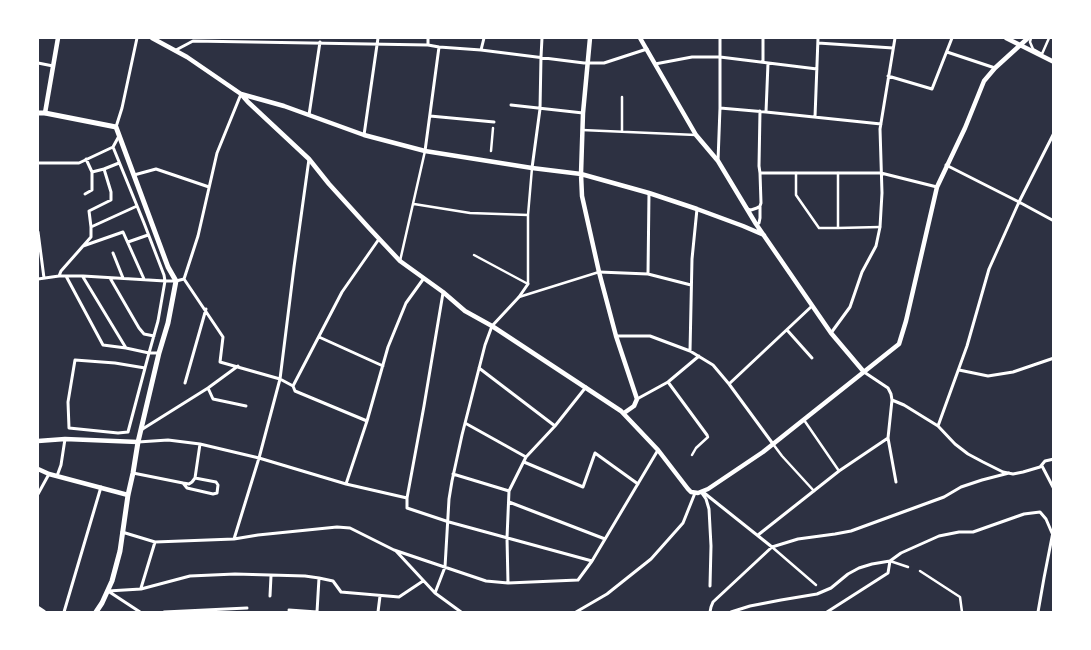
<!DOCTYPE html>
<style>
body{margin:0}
#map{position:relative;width:1091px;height:650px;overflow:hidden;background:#2d3142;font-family:"Roboto Condensed",sans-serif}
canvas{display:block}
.frame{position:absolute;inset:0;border:39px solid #fff;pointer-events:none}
</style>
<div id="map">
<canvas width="1091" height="650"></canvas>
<div class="frame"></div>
</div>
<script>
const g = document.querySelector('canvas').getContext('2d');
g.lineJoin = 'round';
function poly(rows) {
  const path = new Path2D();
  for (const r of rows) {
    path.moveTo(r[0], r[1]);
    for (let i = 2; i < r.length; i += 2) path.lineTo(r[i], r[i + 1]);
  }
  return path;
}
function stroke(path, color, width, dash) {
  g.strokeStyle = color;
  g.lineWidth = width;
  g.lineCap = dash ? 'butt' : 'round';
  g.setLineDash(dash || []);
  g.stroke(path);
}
stroke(poly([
 [1031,38,1030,42,1033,49,1042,54,1049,38],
 [582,130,696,135],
 [622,131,622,97],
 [491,151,493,128],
 [796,173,796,195,819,228,838,228],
 [838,173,838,228,880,227],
 [414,204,470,213,528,215],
 [474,255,528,284,528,215,532,168],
 [400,261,425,151],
 [519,297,599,272],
 [804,420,839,471],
 [773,444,782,456,814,491],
 [692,455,696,448,708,437,707,435],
 [772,547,816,585],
 [890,561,908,567],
 [920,571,960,597,962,612]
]), '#fff', 2.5);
stroke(poly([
 [818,43,893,48],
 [428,45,428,38],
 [176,50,193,41,428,45,439,47,481,50,584,63,604,63,647,49],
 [481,50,484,38],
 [947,52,995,68],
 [763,62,763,38],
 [38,63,53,66],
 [655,64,692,57,720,57,817,69],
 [888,76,932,89,952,38],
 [511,105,583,113],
 [720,108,766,112,881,124],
 [766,112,768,63],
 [309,115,320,42],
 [430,116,494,122],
 [815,117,818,38],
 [116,127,122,108,137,38],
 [364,135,378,38],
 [113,147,144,223,164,275,165,281,158,321,149,353,128,432,118,433,69,428,68,402,75,360,115,363,145,368],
 [425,151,439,47],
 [718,161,720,108,720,38],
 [38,163,79,163,113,147,119,136],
 [946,165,1019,202,1054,221],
 [532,168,540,109,541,57,542,38],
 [92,172,104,169],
 [760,173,881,173,937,187],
 [134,175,156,169,209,187],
 [85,194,92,190,92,172,86,159],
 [747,209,751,210,757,208,760,206,761,203,760,173,759,166,760,111],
 [756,224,759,223,760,218,760,207],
 [91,227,137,206],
 [38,232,44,278],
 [128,242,148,235],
 [83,246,123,232,144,279],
 [113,253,123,278],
 [599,272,648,274,691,285],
 [648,274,649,193],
 [59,276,61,271,91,237,91,227,89,211,111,200,111,192,104,169,119,163],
 [66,276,103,345,126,348],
 [83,277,126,348,149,353,159,353],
 [110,278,139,328,144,334,154,336],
 [38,279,59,276,83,276,165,281,176,281,184,279,198,236,217,153,241,94],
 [184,279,223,337,220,362,280,379,293,386,295,391,367,421],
 [787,330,812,358],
 [831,333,850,307,862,272,876,246,880,227,882,193,880,129,895,38],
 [616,336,650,336,690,351,713,365,729,384,773,444],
 [319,337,383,366],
 [690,351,692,259,697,209],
 [479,368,555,426],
 [959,370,988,376,1013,372,1054,358],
 [864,372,888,388,891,394,892,400,888,438,896,482],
 [668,382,707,435],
 [185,383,206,309],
 [729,384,812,306],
 [293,386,342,292,379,239],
 [208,388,213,399,246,406],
 [637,399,668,382,699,356],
 [892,400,904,405,938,426,955,444,968,454,983,462,1003,472,1013,474,1023,472,1040,467,1045,461,1054,459],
 [465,423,526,457],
 [938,426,967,346,989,269,1019,202,1054,133],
 [141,430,208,388,238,366],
 [138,442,168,440,200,444,259,458,346,484,407,498,407,508,449,522,592,561],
 [524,462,583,487,595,453,638,484],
 [1042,466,1054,489],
 [133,473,183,483,187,488,213,494,217,493,218,485,216,482,195,478],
 [453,474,509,491],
 [57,476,61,465,65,439],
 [183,483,189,484,192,482,195,478,200,444],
 [346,484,367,421,388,347,406,303,424,278],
 [701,492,706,499,709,509,711,546,710,586],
 [703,492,772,547],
 [38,494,49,474],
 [407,498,424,406,443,293],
 [509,502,605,539],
 [122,532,155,542,234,539,258,535,337,527,350,528,394,550,486,581,508,583,578,580,592,561,658,450],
 [758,535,839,471,888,438],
 [234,539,259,458,280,379,294,267,309,159],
 [396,551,435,593,461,612],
 [890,561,901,553,939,536,959,532,973,532,1024,514,1040,512,1046,519,1052,533],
 [508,583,507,538,509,491,526,457,555,426,586,387],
 [141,588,155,542],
 [108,591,141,589,190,576,235,574,305,576,319,578,333,581,341,592,399,597,423,581],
 [108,591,140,612],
 [435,593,445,567,449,499,452,481,462,435,485,345,492,326,519,297,528,284],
 [270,596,271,576],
 [289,610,317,612,319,578],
 [64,612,101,487],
 [164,612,247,608],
 [378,612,380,596],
 [576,612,607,594,651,559,683,523,695,493],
 [710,612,711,607,713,602,772,547,798,539,835,534,851,531,944,497,961,487,982,480,1009,473],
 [731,612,750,606,781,600,817,594,831,588,848,574,859,568,872,564,890,561],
 [827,612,888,573,890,561],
 [1038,612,1044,578,1053,532]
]), '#fff', 3);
stroke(poly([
 [152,38,187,57,241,94,284,106,364,135,425,151,532,168,581,174,649,193,697,209,743,226,764,235],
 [590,38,583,113,581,174,582,196,599,272,616,336,637,399,634,406,624,413],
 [640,38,696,135,718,161,756,224,831,333,864,372],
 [1006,38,1054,62],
 [241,94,248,102,309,159,329,184,369,228,400,261,443,292,465,311,492,326,621,411,658,450,688,489,691,492,698,493,708,489,763,452,899,344,906,321,937,187,965,128,984,81,995,68,1028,38],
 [45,113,58,38],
 [38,441,65,439,138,442],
 [38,469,49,474,128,495],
 [38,608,44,612]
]), '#fff', 4.5);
stroke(poly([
 [38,113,45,113,116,127,168,267,176,281,168,323,159,353,138,442,133,473,128,495,120,551,112,581,102,603,96,612]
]), '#fff', 5);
</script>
